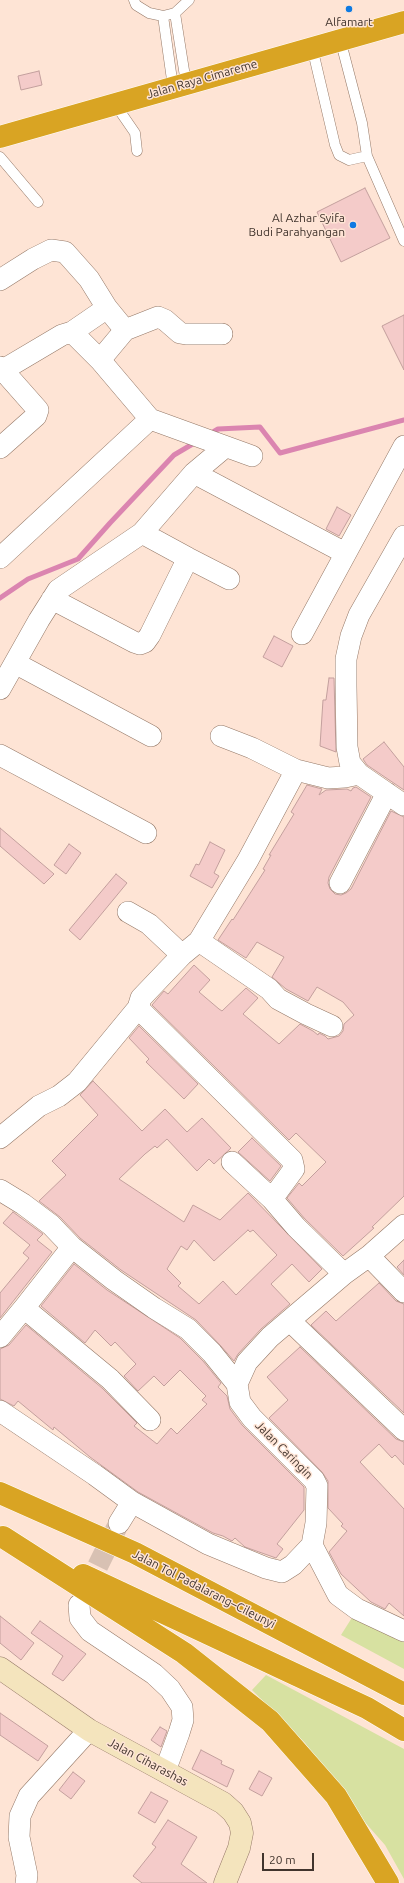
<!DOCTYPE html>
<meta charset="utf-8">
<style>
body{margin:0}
#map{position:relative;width:404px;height:1883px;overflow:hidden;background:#fee4d5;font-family:Ubuntu,sans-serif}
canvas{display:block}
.scale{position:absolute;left:262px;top:1853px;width:52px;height:18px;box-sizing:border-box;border:2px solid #41342d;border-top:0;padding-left:5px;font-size:12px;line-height:14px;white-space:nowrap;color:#41342d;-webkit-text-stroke:3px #fee4d5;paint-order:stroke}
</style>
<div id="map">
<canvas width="404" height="1883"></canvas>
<div class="scale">20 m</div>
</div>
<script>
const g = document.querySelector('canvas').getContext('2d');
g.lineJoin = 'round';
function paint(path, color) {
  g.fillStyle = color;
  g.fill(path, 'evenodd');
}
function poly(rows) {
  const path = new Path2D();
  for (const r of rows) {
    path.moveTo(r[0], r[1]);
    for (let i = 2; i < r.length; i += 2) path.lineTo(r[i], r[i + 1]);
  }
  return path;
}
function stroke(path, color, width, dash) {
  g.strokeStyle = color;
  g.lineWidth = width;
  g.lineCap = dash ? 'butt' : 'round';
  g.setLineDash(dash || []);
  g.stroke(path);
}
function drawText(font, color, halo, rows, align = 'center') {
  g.font = font + ' Ubuntu,sans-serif';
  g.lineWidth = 3;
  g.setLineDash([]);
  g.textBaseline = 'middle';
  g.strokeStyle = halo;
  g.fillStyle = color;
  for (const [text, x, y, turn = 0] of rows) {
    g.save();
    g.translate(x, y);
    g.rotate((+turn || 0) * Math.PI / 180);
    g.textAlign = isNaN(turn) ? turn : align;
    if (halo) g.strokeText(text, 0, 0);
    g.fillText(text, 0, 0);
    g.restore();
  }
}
paint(poly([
 [353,1616,404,1636,404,1669,341,1635],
 [266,1675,404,1749,404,1879,385,1845,355,1811,305,1743,252,1690]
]), '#d7e1a1');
stroke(poly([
 [208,435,218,429,260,427,280,453,404,420],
 [0,598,28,579,78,559,110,523,174,455,196,442]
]), '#db85b0', 5);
const building = poly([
 [39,71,42,85,21,90,18,76,39,71],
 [365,188,390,238,341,262,317,212,365,188],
 [404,315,404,370,382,326,404,315],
 [337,507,351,515,339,536,326,529,337,507],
 [274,636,293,646,282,667,263,657,274,636],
 [329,678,334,678,336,752,320,746,323,700,326,700,329,678],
 [384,742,404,767,404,790,367,765,363,759,384,742],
 [307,785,322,789,319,795,326,790,347,789,351,791,353,788,356,787,371,797,329,877,328,883,330,889,335,894,341,895,346,893,351,889,391,811,404,817,404,1196,372,1227,374,1228,343,1256,305,1219,287,1198,299,1183,302,1186,326,1162,296,1133,289,1140,152,1005,164,991,168,994,194,965,210,980,199,992,219,1009,222,1011,246,988,258,998,243,1014,279,1044,300,1024,313,1031,318,1035,319,1033,325,1036,328,1039,339,1036,343,1031,344,1024,354,1015,343,1002,317,987,308,1001,286,989,272,977,284,957,257,942,246,958,218,940,232,919,233,920,265,870,263,869,271,855,269,855,294,814,291,812,307,785],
 [0,828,54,874,44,884,0,846,0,828],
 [210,842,225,850,214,873,219,876,212,888,190,876,196,864,199,865,210,842],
 [69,844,81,853,66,874,54,865,69,844],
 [116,874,127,883,80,940,69,930,116,874],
 [139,1026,198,1084,184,1099,146,1062,149,1059,129,1038,139,1026],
 [93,1081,142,1131,165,1109,187,1132,202,1118,231,1148,214,1164,209,1159,197,1171,167,1139,157,1148,155,1146,145,1154,119,1179,184,1222,193,1205,220,1220,248,1193,322,1269,309,1282,292,1264,271,1284,290,1304,261,1329,238,1354,234,1361,220,1345,196,1320,121,1270,80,1238,60,1217,39,1201,66,1175,52,1161,98,1115,80,1095,93,1081],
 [248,1230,250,1232,253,1230,277,1255,236,1295,223,1281,199,1304,178,1286,181,1283,167,1269,181,1246,187,1250,194,1240,214,1261,248,1230],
 [252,1138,281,1166,270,1181,238,1152,252,1138],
 [13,1212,43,1234,37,1240,52,1252,0,1318,0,1293,29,1258,23,1253,30,1245,3,1223,13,1212],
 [404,1260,404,1275,397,1267,404,1260],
 [74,1264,107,1290,180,1338,203,1361,221,1383,218,1387,227,1396,230,1409,242,1425,304,1487,304,1510,277,1544,283,1549,276,1558,245,1547,235,1538,232,1541,223,1536,213,1533,138,1492,90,1457,54,1427,53,1430,18,1401,14,1406,0,1399,0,1349,9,1345,26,1325,102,1388,137,1423,134,1426,157,1444,171,1428,177,1434,207,1404,202,1400,206,1396,180,1370,164,1386,154,1376,138,1391,124,1376,136,1364,115,1342,111,1346,95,1330,85,1343,41,1306,74,1264],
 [379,1283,396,1301,404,1304,404,1413,311,1325,326,1311,336,1321,379,1283],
 [300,1347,396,1439,404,1442,404,1465,395,1455,392,1458,379,1444,360,1462,404,1509,404,1616,389,1603,385,1609,371,1602,341,1574,329,1552,347,1531,341,1526,343,1524,328,1508,328,1481,322,1472,269,1418,288,1400,267,1377,300,1347],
 [0,1616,34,1643,21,1660,0,1643,0,1616],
 [40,1621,86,1654,63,1681,52,1674,63,1656,31,1633,40,1621],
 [0,1713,48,1746,38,1761,0,1735,0,1713],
 [160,1727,167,1731,161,1747,151,1740,160,1727],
 [201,1750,222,1761,221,1764,234,1770,227,1787,192,1769,201,1750],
 [259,1771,272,1778,262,1796,249,1789,259,1771],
 [73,1772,85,1781,71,1799,59,1790,73,1772],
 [151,1792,168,1801,155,1823,138,1813,151,1792],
 [168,1820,197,1837,181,1864,207,1883,142,1883,133,1876,156,1847,152,1844,168,1820]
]);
paint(building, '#f4cbc9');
stroke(building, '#c39f9d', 1);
stroke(poly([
 [84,1594,117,1527]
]), '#d8c1b3', 21, [21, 10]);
const lane = poly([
 [134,0,136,5,149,13,163,16,175,13,189,0],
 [175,13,186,83],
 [163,16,173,87],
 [340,39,362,123,367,156,404,241],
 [312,47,335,145,339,155,349,160,367,156],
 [115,104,135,133,137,151],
 [0,157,38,202]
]);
const street = poly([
 [0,280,33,259,51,250,65,252,89,279,107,308,125,330,158,317,165,320,180,333,186,334,222,334],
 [125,330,100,360,150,419],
 [72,332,100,360],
 [0,367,38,410,36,416,0,448],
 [3,370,62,335,72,332,107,308],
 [194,473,345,553],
 [404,536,359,615,351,636,346,659,346,686,347,747,350,763,359,774,404,805],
 [0,558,150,419,252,456],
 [188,558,229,579],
 [52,599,134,642,140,644,145,642,150,635,188,558,142,533],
 [302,634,404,446],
 [15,663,151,736],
 [0,689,39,620,58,590,142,533,194,473,225,447],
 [221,736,252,748,296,770,328,778,345,777,359,774],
 [0,755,146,833],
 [296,770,248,860,199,941,182,955,141,998,138,1008,292,1160,294,1169,272,1199,296,1227,344,1274],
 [340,883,387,793],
 [128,912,149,924,182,955],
 [199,941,269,989,278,999,306,1014,332,1026],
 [0,1138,39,1106,59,1096,77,1082,138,1008],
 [232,1162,272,1199],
 [0,1190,23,1204,51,1225,72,1247,114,1280,154,1308,188,1329,212,1353,237,1384],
 [72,1247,24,1308,110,1379,150,1420],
 [369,1256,404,1292],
 [290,1321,404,1430],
 [0,1337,24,1308],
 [0,1411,95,1475,132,1502],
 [119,1523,132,1502,208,1544,266,1568,282,1572,293,1565,312,1545,316,1523,317,1486,314,1480,252,1418,240,1402,237,1384,247,1362,270,1337,344,1274,369,1256,404,1225],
 [312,1545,338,1595,357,1609,404,1631],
 [79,1605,80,1618,90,1631,154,1674,170,1689,182,1707,183,1720,179,1733,165,1771],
 [26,1883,27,1875,19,1837,20,1816,29,1796,89,1730]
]);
const secondary = poly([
 [0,1668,89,1730,223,1803,233,1812,240,1823,242,1833,239,1848,225,1883]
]);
const highway = poly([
 [0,137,404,22],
 [0,1493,135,1553,404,1694],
 [3,1537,184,1653,270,1721,336,1796,388,1883],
 [83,1575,367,1708,404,1730]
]);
stroke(lane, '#947867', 11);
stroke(street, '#947867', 22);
stroke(secondary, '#947867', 23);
stroke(highway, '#fff', 23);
stroke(lane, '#fff', 10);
stroke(street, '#fff', 21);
stroke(secondary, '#f4e4bd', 22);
stroke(highway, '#d9a423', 22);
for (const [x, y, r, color] of [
 [349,9,4,"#0e7ae2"],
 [353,225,4,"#0e7ae2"]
]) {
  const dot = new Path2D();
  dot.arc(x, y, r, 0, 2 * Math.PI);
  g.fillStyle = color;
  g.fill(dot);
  stroke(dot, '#fee4d5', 1.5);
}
drawText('12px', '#41342d', '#fee4d5', [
 ["Alfamart",349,22],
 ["Al Azhar Syifa",345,218,"right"],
 ["Budi Parahyangan",345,232,"right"]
]);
drawText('12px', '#41342d', '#fee4d5', [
 ["Jalan Raya Cimareme",202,79,-16],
 ["Jalan Caringin",284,1450,45],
 ["Jalan Tol Padalarang–Cileunyi",204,1589,27],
 ["Jalan Ciharashas",148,1762,28]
]);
</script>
